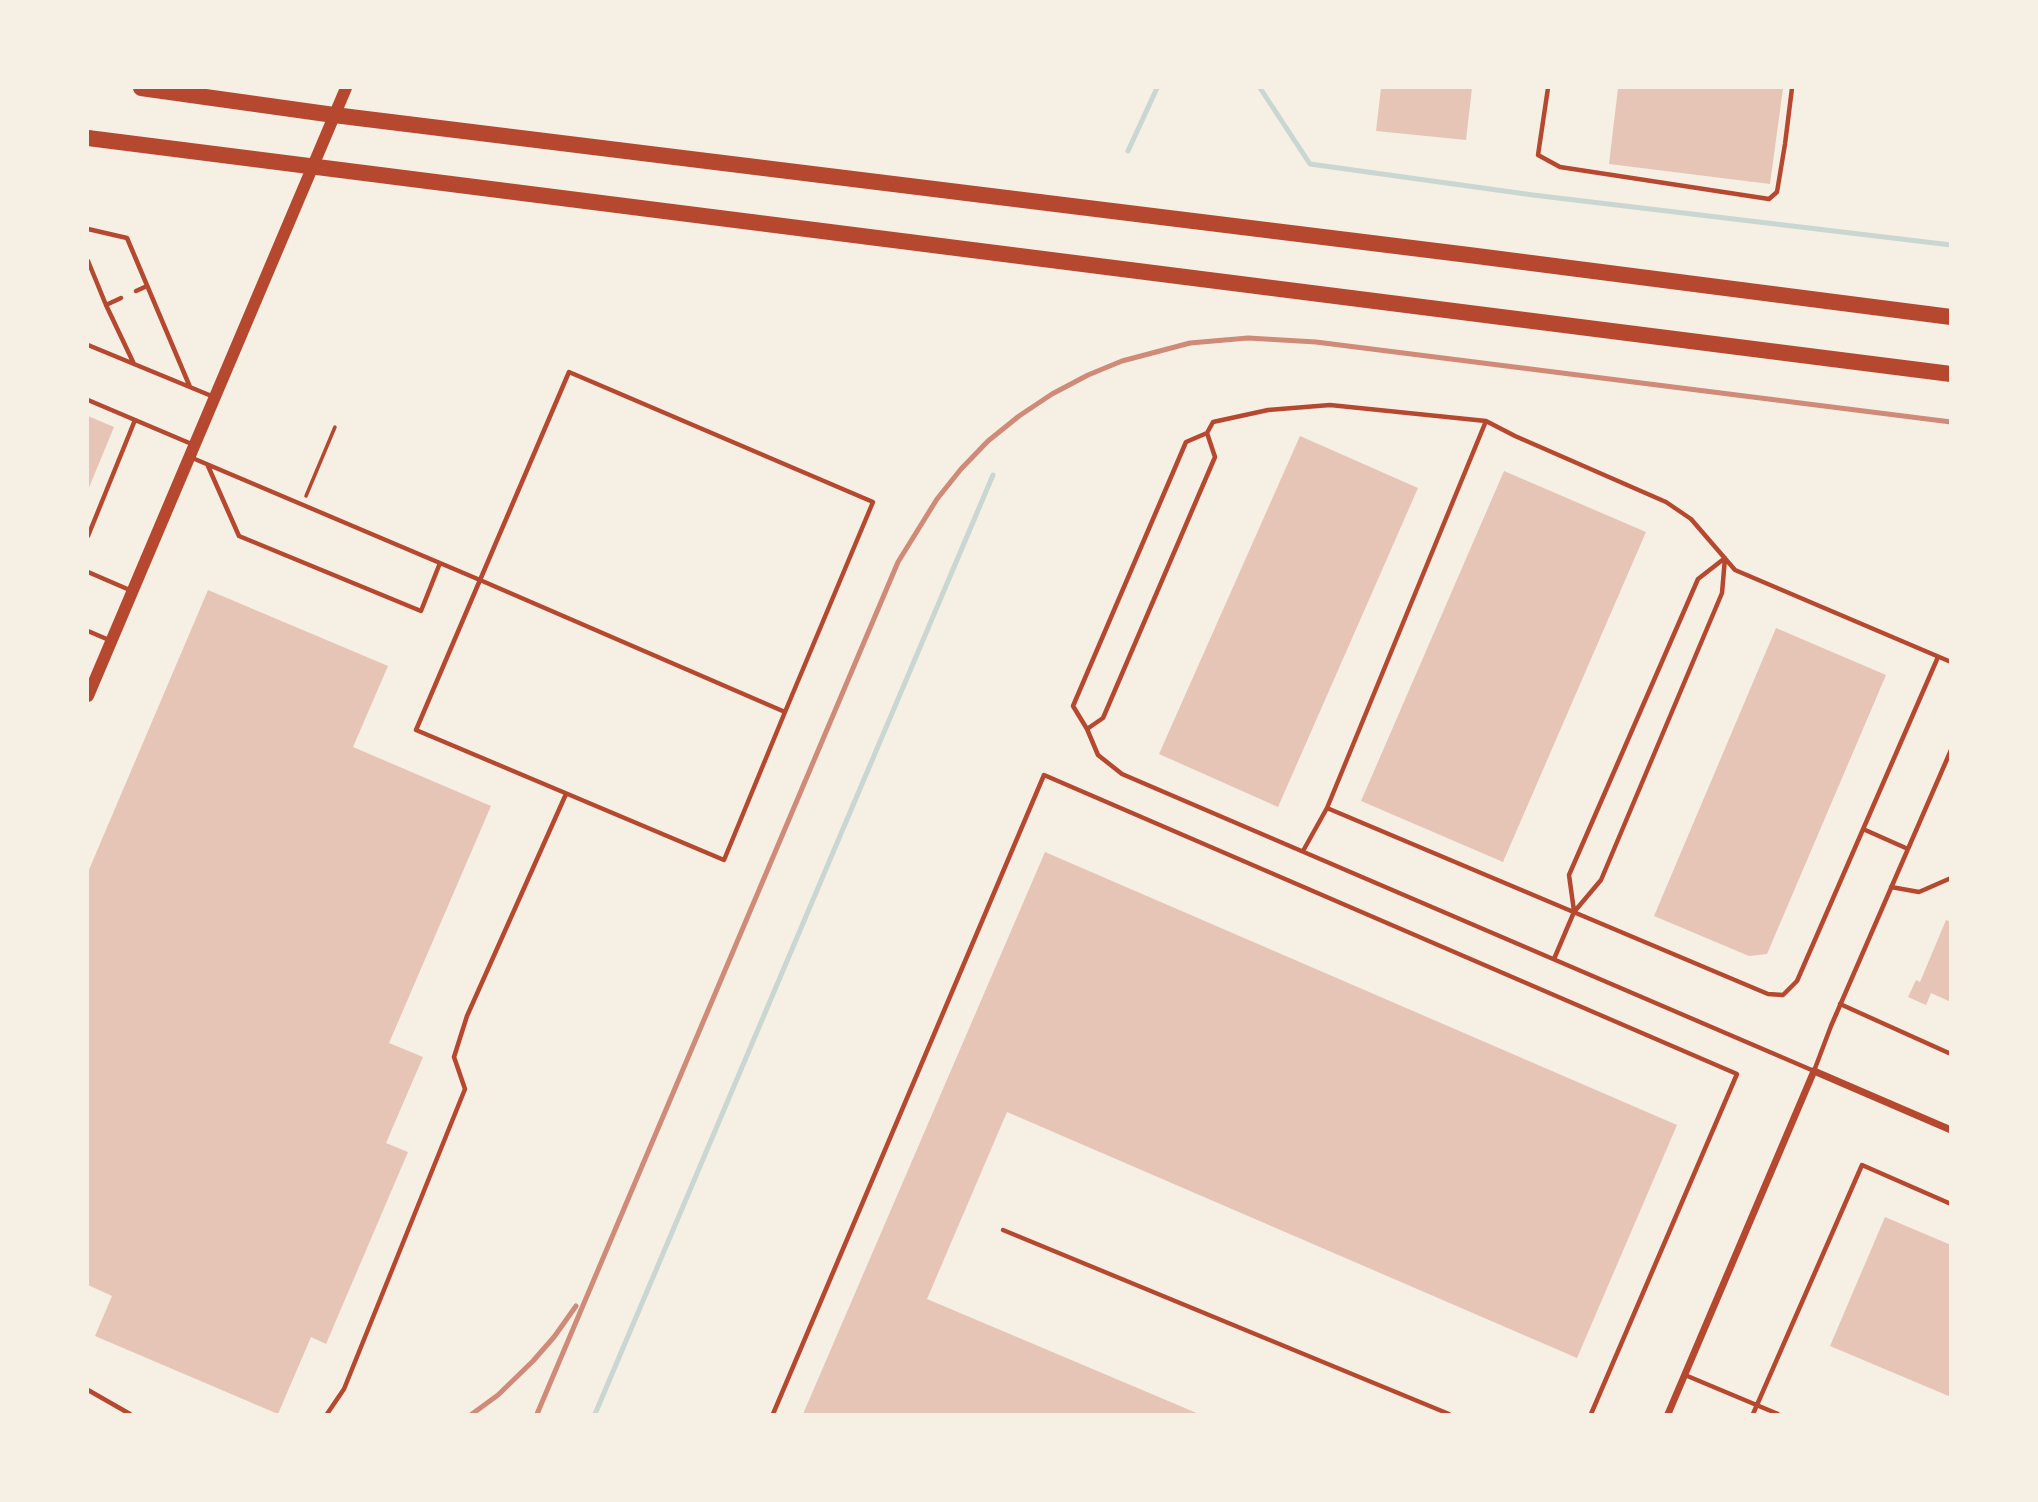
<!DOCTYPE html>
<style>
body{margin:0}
#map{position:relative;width:2038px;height:1502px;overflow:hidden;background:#f6efe4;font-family:"Fira Sans Condensed",sans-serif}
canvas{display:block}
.frame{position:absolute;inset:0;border:89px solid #f6efe4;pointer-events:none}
</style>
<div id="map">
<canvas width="2038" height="1502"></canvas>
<div class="frame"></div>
</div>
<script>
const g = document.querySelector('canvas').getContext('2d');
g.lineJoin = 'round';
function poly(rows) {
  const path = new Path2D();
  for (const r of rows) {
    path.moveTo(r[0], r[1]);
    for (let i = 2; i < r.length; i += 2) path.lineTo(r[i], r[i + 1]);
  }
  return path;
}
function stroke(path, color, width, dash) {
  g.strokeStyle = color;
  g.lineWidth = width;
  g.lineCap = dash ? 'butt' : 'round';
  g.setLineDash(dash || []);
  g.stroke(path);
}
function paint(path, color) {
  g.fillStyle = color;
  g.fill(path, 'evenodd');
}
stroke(poly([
 [1260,88,1310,164,1533,195,1951,245],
 [1128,151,1157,88],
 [595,1414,993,475]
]), '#c9d6d2', 5);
paint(poly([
 [1381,88,1472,88,1466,140,1376,131],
 [1618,88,1783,88,1770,184,1609,164],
 [88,416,114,427,88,490],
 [1300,436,1418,488,1278,807,1159,754],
 [1504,471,1646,532,1503,862,1361,801],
 [208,590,388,666,353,747,491,806,389,1043,423,1057,386,1143,408,1152,326,1344,311,1337,278,1414,95,1336,112,1296,88,1285,88,872],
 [1776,628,1886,675,1767,954,1749,956,1654,916],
 [1045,852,1677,1125,1577,1358,1007,1112,927,1299,1199,1414,803,1414],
 [1946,920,1951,922,1951,1002,1931,993,1926,1005,1908,997,1916,980,1920,982],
 [1885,1217,1951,1245,1951,1397,1830,1346]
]), '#e6c5b7');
stroke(poly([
 [306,496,335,427]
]), '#b5482f', 3.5);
stroke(poly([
 [1548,88,1538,155,1560,167,1769,199,1777,192,1785,144,1792,88],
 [88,229,127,238,190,387],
 [88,261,106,305,121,298],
 [136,291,147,286],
 [106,305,134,364],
 [88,345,214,397],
 [88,400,194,445],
 [1207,433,1213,422,1268,410,1330,405,1486,421,1515,436,1666,502,1691,519,1735,570,1951,662],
 [190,457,480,580,569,372,873,502,785,712,724,860,416,730,480,580,785,712],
 [208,466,239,536,421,611,440,563],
 [88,536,135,420],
 [88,572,132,591],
 [88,631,109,640],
 [1087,729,1103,718,1215,457,1207,433,1186,442,1073,706,1087,729,1098,755,1122,774,1814,1071,1831,1026,1951,750],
 [1327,808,1768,994,1783,995,1797,981,1938,657],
 [1863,829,1908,849],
 [1303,851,1327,808,1486,421],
 [1891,887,1919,892,1951,878],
 [1554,959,1574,912,1601,880,1722,593,1725,558,1698,579,1569,875,1574,911],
 [1840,1004,1951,1054],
 [1003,1230,1449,1414],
 [1685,1375,1778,1414],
 [88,1390,130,1414],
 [327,1414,344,1389,465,1089,454,1057,467,1016,566,794],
 [773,1414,1044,775,1737,1074,1591,1414],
 [1753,1414,1862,1165,1951,1204]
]), '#b5482f', 4.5);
stroke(poly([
 [1668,1414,1814,1071,1951,1130]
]), '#b5482f', 7);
stroke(poly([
 [88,696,346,88]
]), '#b5482f', 12);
stroke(poly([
 [141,88,334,115,1469,255,1951,317],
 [88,138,1951,374]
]), '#b5482f', 16);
stroke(poly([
 [472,1414,498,1395,533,1361,554,1337,576,1306],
 [537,1414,898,562,937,499,961,469,988,441,1019,416,1052,394,1088,375,1122,361,1190,343,1248,338,1316,342,1951,422]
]), '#cf8b77', 5);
</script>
